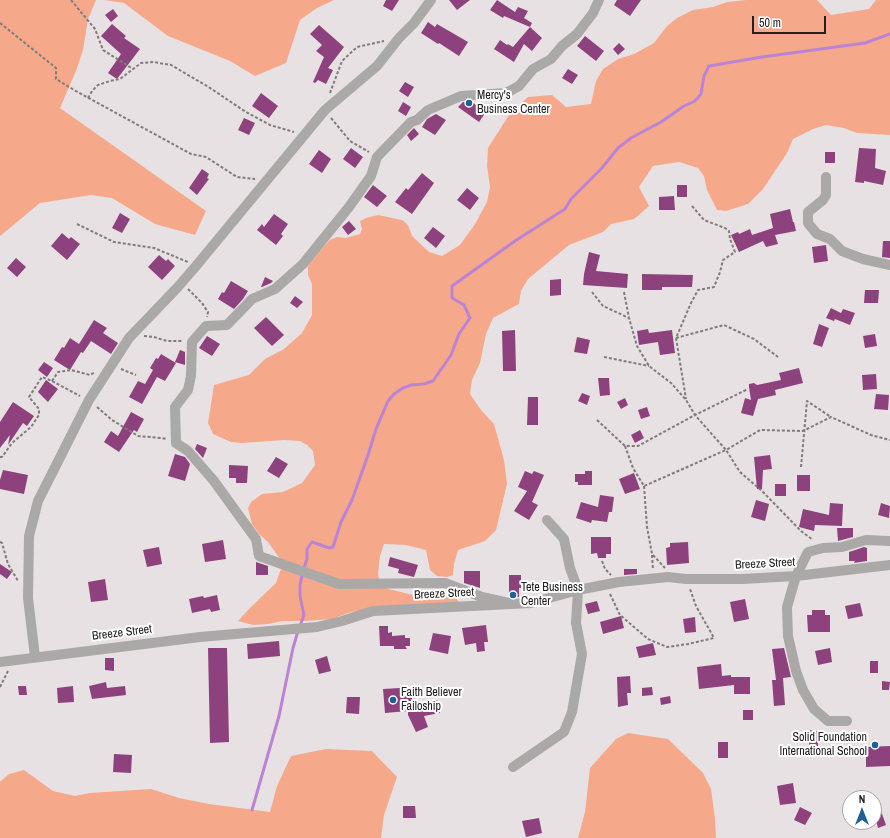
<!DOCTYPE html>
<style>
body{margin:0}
#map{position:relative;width:890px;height:838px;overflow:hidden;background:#e8e1e3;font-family:"Archivo Narrow",sans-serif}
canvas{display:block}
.north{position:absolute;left:842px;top:790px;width:40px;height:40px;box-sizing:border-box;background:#fff;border:1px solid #a7a6a6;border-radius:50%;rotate:0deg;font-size:11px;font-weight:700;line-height:16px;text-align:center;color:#222020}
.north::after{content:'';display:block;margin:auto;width:14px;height:18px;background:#1e5f94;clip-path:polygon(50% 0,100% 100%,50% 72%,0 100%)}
.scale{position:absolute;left:752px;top:16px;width:74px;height:18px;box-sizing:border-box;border:2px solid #222020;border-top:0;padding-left:5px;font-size:12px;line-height:14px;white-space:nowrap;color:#222020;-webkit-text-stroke:3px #fff;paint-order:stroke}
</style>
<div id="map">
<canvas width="890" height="838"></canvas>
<div class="north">N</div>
<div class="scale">50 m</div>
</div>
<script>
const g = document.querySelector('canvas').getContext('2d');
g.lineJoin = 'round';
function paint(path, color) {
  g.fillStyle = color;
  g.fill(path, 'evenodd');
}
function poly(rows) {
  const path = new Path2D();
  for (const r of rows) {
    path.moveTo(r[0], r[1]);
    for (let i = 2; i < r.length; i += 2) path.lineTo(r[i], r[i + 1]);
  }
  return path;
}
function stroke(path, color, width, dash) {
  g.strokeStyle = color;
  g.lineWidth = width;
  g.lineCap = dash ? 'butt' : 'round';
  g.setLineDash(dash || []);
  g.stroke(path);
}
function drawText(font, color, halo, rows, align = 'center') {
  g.font = font + ' "Archivo Narrow",sans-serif';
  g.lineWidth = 4;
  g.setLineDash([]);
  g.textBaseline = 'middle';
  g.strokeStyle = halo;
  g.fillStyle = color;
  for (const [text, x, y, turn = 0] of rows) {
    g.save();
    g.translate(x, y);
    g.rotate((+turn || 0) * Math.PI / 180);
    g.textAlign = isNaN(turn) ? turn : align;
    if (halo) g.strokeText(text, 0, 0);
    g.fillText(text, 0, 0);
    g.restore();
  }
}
paint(poly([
 [0,0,96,0,88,19,83,50,76,71,60,108,206,211,195,235,155,224,112,198,91,195,40,203,0,236],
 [104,0,334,0,317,8,300,20,286,63,255,76,230,61,168,36,124,3],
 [746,0,817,0,831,15,869,9,876,0,890,0,890,135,857,133,844,128,826,125,813,129,793,139,787,153,763,189,748,204,726,211,717,210,707,190,704,176,698,168,679,162,653,166,639,187,649,206,639,215,634,219,611,224,603,232,569,245,528,279,521,291,519,304,493,318,486,334,480,363,472,380,470,394,481,410,494,424,504,460,507,484,496,530,485,541,458,550,454,564,453,575,447,577,437,576,430,570,426,550,406,545,384,544,380,556,378,574,380,584,388,589,426,598,454,596,460,603,371,608,348,613,332,619,305,621,282,621,268,624,253,625,238,621,251,607,276,583,283,563,268,542,259,534,252,524,248,508,251,502,262,494,283,492,302,483,315,465,313,451,307,445,300,441,284,440,242,443,231,442,213,434,208,423,214,385,249,375,265,359,284,349,302,333,312,315,312,284,308,275,308,266,325,245,330,240,337,237,346,238,360,234,362,229,360,221,366,218,378,215,402,220,408,225,412,236,429,252,442,256,460,245,475,224,487,202,490,187,487,166,488,148,509,115,528,97,552,95,566,107,591,104,596,81,603,69,618,59,634,54,654,43,667,26,677,18,693,10,713,7,727,2],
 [628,733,668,739,703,773,711,789,715,819,716,838,578,838,585,812,590,768,616,739],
 [326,749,372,751,397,777,384,815,381,838,0,838,0,782,9,774,24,770,53,791,75,796,90,793,151,789,179,798,209,804,270,812,277,786,291,756]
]), '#f6a98a');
stroke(poly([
 [300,626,304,615,300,596,300,585,303,571,307,559,307,549,312,542,329,548,333,547,341,522,352,500,368,455,376,429,388,401,394,394,403,388,411,385,424,384,433,381,451,355,459,334,470,318,464,305,452,298,452,286,515,241,565,209,571,199,601,169,618,148,631,138,661,122,684,106,695,101,701,94,704,76,709,66,762,57,865,43,890,34],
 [252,810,279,716,293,648,298,631]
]), '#ba84d4', 3);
paint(poly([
 [386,0,399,0,392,11,383,6],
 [449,0,470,0,457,10],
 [497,0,515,12,518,7,528,11,524,18,532,23,530,27,504,16,503,18,490,10],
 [617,0,641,0,630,16,614,5],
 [113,9,118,16,111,22,105,15],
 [428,22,435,27,437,24,468,42,459,56,439,43,438,44,421,33],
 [112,24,126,36,124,38,140,49,117,79,108,73,121,54,101,36],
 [319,25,344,47,328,68,333,70,326,84,318,80,315,83,313,82,324,57,316,51,322,45,310,34],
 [530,27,542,38,532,51,524,44,514,62,494,49,500,40,507,45,508,44,513,47],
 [585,36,604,51,596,61,577,46],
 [619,43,625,49,618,55,613,49],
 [568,69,578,75,572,84,562,78],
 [405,82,414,87,408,97,399,91],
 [261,93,278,106,269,118,252,106],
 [403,102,411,107,406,116,398,111],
 [463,102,472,102,486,112,479,122,458,107],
 [436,114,446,120,435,135,422,127,427,119],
 [244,118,255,123,249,135,238,130],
 [414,128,419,134,411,141,407,135],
 [351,148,363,157,355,168,343,159],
 [859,148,876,149,875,168,886,171,883,185,864,181,864,183,855,182],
 [319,150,331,159,322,173,309,164],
 [825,152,835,152,835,163,825,163],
 [202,169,209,174,207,178,209,179,197,195,189,188],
 [422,173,434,183,412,214,395,202,406,188,408,190,409,189],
 [373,185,387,196,377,207,364,197],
 [677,185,687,185,687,197,677,197],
 [467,188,479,198,470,210,457,200],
 [674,196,675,210,659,210,659,197],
 [790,209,793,222,794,222,796,231,775,235,778,244,766,247,763,241,739,252,731,235,738,232,739,234,750,229,752,235,773,228,770,214],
 [120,213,130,219,122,233,112,228],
 [274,214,288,224,281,234,283,236,276,245,257,230,262,224,264,227],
 [349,221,356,229,348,235,342,227],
 [433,227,445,236,436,248,424,238],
 [62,233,69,239,71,237,80,244,67,260,51,246],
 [883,241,890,241,890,258,882,257],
 [826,245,828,261,814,263,812,247],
 [589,252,600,255,596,271,628,274,627,288,583,285,584,274],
 [159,255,166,261,168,259,175,266,162,280,148,267],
 [16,258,26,267,17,277,7,268],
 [642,274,693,275,692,287,662,287,662,290,642,290],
 [265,277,273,281,271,283,262,287,261,287],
 [561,279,561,295,550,296,550,280],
 [231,281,248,291,243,299,234,309,218,299,222,292,224,293],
 [865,290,879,290,878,303,864,303],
 [295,296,303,302,297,308,290,303],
 [831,308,841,313,843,309,855,313,850,325,835,319,834,321,826,318],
 [266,317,284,335,272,346,254,328],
 [94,320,107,328,103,333,118,343,111,354,91,341,83,353,81,352,70,370,54,360,62,347,64,348,70,338,79,344],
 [819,324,829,328,822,347,813,344],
 [648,329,649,333,672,330,675,353,660,355,658,342,639,345,637,331],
 [515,330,516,371,503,371,502,331],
 [875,334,877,346,865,348,863,336],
 [207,336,220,344,212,356,199,348],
 [577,337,590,340,587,354,574,352],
 [180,350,185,352,185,365,175,362],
 [161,354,176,363,165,381,157,377,142,404,129,397,138,381,145,384,153,370,150,368,156,358,158,359],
 [44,362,53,368,47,377,38,370],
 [799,368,803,383,775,390,776,395,758,399,753,416,741,413,745,398,751,400,749,387,749,384,754,383,757,385,781,380,779,373],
 [876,374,877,389,863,390,862,375],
 [598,378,609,378,610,395,600,396],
 [46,380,58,389,48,402,38,392],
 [582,393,590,396,587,405,578,401],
 [876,394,889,395,888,410,874,409],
 [528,397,538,397,538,425,527,425],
 [625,398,628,405,621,409,617,402],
 [13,402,34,416,27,426,23,423,8,445,10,435,0,448,0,422],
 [647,407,650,416,641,419,638,410],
 [131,412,144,419,137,432,134,430,119,452,104,442,111,431,118,436],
 [640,430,644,438,635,443,631,435],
 [197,444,207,448,203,458,195,449],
 [175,454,185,457,190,464,185,481,168,476],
 [770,455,772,469,763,470,762,489,757,489,754,457],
 [276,457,288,464,279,478,267,471],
 [229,465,248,466,247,483,236,483,236,478,229,478],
 [3,470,28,475,24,494,0,489,0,480],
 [525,471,532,474,534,471,544,475,532,502,538,505,529,520,514,511,527,491,518,487],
 [585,471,592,471,592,485,578,485,578,482,575,482,575,474,585,474],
 [634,473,640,489,625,494,619,479],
 [797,475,810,475,810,491,797,491],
 [775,484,786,484,786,496,775,496],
 [600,495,614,497,612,512,609,512,607,522,592,520,591,523,576,518,581,502,598,507],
 [756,500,769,504,765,521,751,517],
 [830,503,843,504,842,526,815,525,814,531,799,527,803,509,829,515],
 [881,503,890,506,889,518,878,515],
 [837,528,853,528,853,537,838,541],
 [591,537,611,537,611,554,606,554,606,558,598,558,597,553,591,554],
 [223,540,226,559,205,562,202,544],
 [688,542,689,563,667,565,666,548,670,547,670,543],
 [159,547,162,564,147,567,143,550],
 [864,547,867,548,867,561,854,563,855,561,849,561,849,552],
 [390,557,418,565,414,577,398,573,399,569,388,566],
 [256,562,268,566,268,575,256,575],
 [0,564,12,572,7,579,0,574],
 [624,569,637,569,637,574,624,575],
 [464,571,480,571,480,588,464,583],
 [509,575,521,575,521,588,519,588,519,597,509,596],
 [105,579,108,600,91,602,88,582],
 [217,595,220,610,211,612,210,609,192,613,189,599,203,596,204,598],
 [745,599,749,619,734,622,730,602],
 [597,601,600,611,588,614,585,604],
 [860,603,863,616,848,619,845,606],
 [812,610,825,610,825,615,830,615,830,632,808,632,807,615,812,615],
 [621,616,624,628,603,634,600,622],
 [695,617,696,632,685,633,683,619],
 [486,625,488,642,484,642,485,651,477,652,476,643,465,645,462,628],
 [379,626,388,626,388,633,392,632,392,636,405,635,405,638,410,638,410,646,405,646,407,649,394,649,394,646,380,646],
 [433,633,451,636,448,654,429,650],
 [279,641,280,656,248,659,247,644],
 [653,643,656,655,639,658,636,647],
 [208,648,227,648,229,742,210,743],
 [784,648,791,677,783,678,785,705,774,706,772,680,776,680,772,649],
 [830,648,832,662,818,665,815,651],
 [327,656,331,671,319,674,315,660],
 [105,658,114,658,114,671,105,670],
 [870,661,878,661,878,673,870,673],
 [721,664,722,676,731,675,731,677,750,677,750,694,734,694,734,685,699,689,697,667],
 [630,676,631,693,627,693,628,705,618,707,617,677],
 [882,681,890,682,889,690,882,690],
 [106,682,107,688,125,686,126,695,92,699,89,686],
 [18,686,26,686,27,695,19,695],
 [73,686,74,702,58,703,57,688],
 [652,687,653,695,642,696,642,688],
 [400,688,400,694,412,693,412,703,419,704,437,700,440,713,424,716,428,727,416,732,408,715,408,711,385,713,383,689],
 [670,696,671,703,661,705,660,698],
 [347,697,360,697,359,714,346,713],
 [743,710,753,710,753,720,743,720],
 [809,730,818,731,818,746,809,745],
 [718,742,728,742,728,758,718,758],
 [890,746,890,766,866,767,866,747],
 [114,754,132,755,131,773,113,772],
 [793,783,796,803,780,805,777,786],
 [403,806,415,806,416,818,403,818],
 [800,807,812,813,805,825,794,820],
 [881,811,886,825,878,828,874,813],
 [539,818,542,833,526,837,522,821]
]), '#8e427d');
stroke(poly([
 [71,0,95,29,103,50,133,69],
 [0,23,56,68,56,79,74,90,191,154,206,157,237,177,255,179],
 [330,93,342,61,357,47,384,41],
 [88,98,92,91,98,85,110,81,120,79,141,63,153,62,171,65,207,86,246,112,270,125,294,132],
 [331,118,350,141,369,152],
 [692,206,704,220,725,228,729,231,730,239,735,252,723,260,720,272,714,287,698,290,691,303,676,338,724,325,754,339,778,357],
 [77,224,114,242,154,248,188,262],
 [188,289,202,303,208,312,207,317],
 [592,292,603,306,629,318],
 [624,292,629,318,637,346,649,366,671,383,686,400,695,415,726,450,760,430,803,431,831,417,871,435,890,440],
 [144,336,154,337,167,341,182,341],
 [676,338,686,399],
 [604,357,649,366],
 [121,369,136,375],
 [52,381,58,372,71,370,90,375,95,372],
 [97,407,112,420,138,436,161,438,167,439],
 [597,420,625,446,638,446,695,415,748,389],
 [625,446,633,468,644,486,726,450,740,472,762,491,801,531,813,540],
 [0,457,2,457,12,443,31,427,39,415,39,409,29,397,42,377,52,381,80,396],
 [801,467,807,401,831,417],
 [644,486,647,527,652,554,665,568],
 [0,542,2,543,8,564,18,581],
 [652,555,653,570],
 [602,561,605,569,611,575],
 [610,594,620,615,648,639,667,647,688,644,714,638,696,606,690,589],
 [0,687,8,671]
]), '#7f7b7c', 2, [3, 2]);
stroke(poly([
 [826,177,826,195,823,200,808,212,808,223,817,234,830,239,842,251,863,259,890,265],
 [513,604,482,597,445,583,339,584,259,556,256,539,232,506,214,481,188,451,176,443,175,407,188,390,191,376,192,342,206,326,227,325,252,299,275,289,303,264,349,207,371,176,377,157,411,122,417,120,428,110,461,96,506,93,519,86,533,69,551,59,562,46,577,34,593,13,599,0],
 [35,657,28,598,29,536,38,501,89,400,129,338,177,288,196,266,325,110,377,66,399,38,414,23,431,0],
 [0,662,200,637,317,627,342,621,373,611,531,603,578,590,619,582,668,577,686,579,742,579,796,576,890,565],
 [847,721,828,721,814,709,803,690,796,671,788,636,787,607,796,576,808,552,823,548,842,547,866,540,890,541],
 [513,767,564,732,572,712,582,654,576,623,578,590,570,568,564,539,547,520]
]), '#aba8a8', 10);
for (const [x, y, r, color] of [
 [469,103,4,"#1e5f94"],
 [513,595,4,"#1e5f94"],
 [393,700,4,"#1e5f94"],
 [875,745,4,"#1e5f94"]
]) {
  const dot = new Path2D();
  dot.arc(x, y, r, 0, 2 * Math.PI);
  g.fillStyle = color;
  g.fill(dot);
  stroke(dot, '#fff', 1.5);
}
drawText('12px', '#222020', '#fff', [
 ["Mercy's",477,96],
 ["Business Center",477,110],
 ["Tete Business",521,588],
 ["Center",521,602],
 ["Faith Believer",401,693],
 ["Failoship",401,707],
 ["Solid Foundation",867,738,"right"],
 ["International School",867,752,"right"]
], 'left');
drawText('12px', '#222020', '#fff', [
 ["Breeze Street",765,564,-3],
 ["Breeze Street",444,594,-3],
 ["Breeze Street",122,633,-7]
]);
</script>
